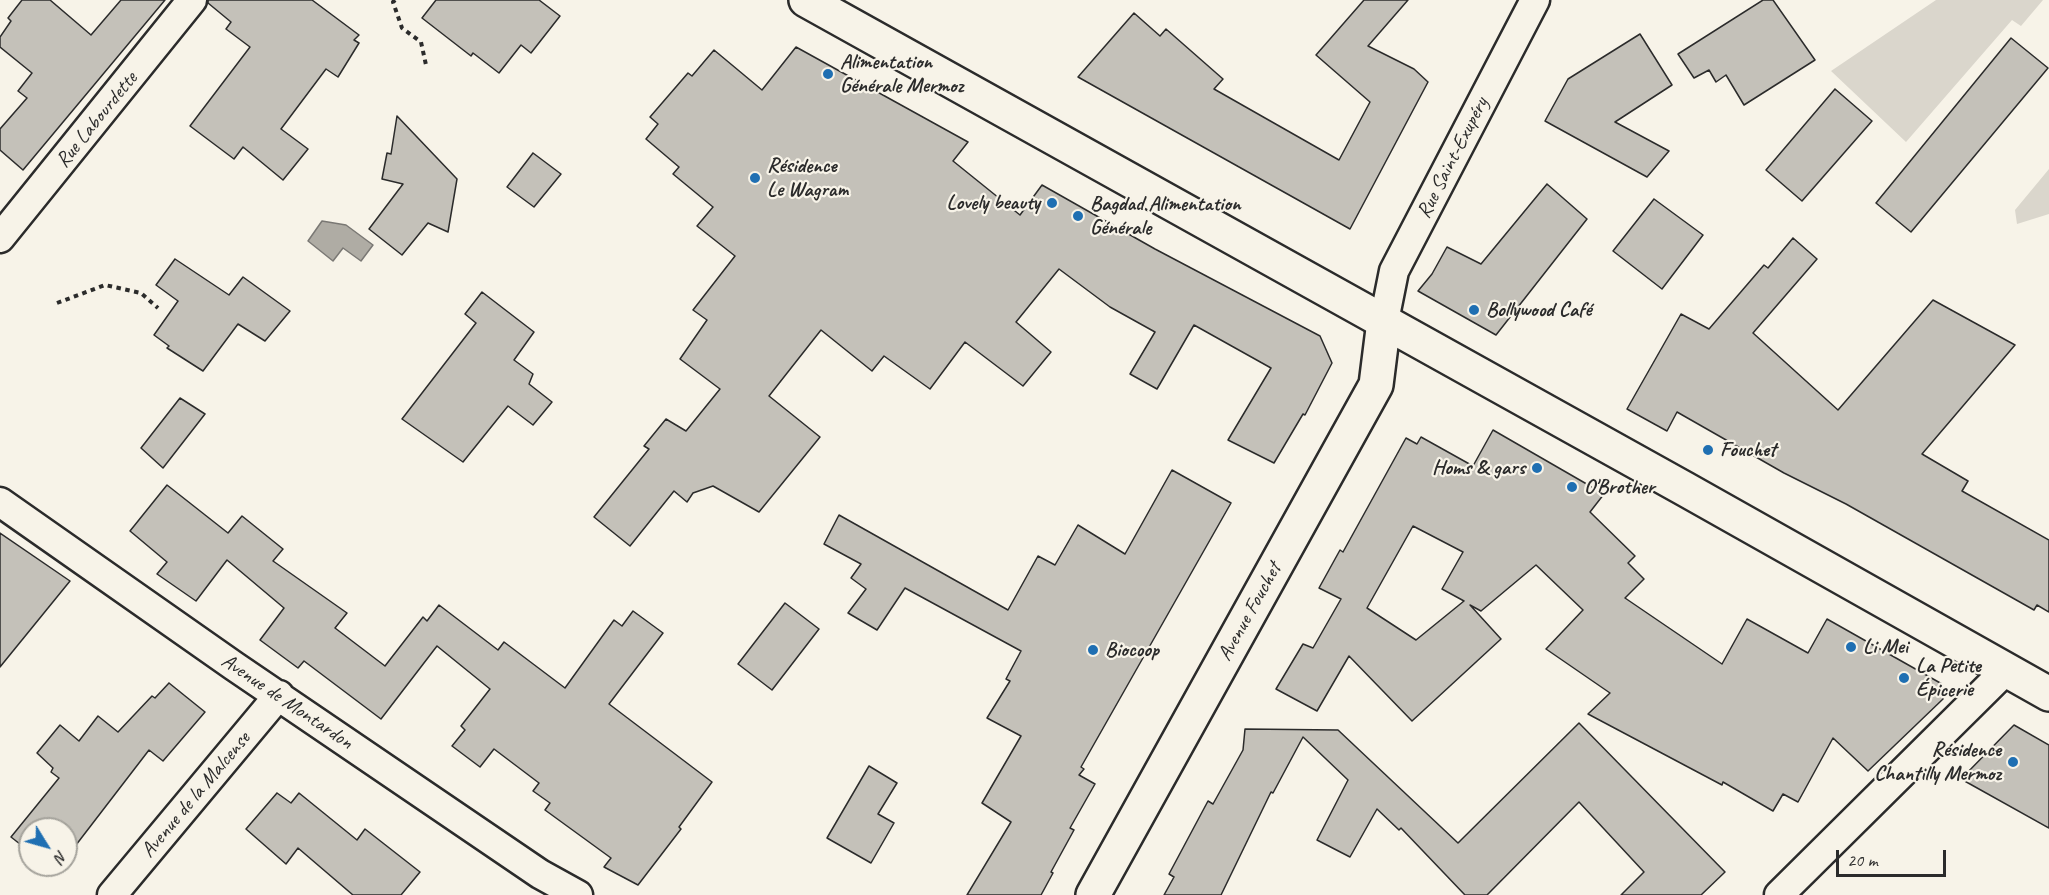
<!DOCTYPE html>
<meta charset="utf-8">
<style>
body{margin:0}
#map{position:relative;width:2049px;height:895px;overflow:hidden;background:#f7f3e8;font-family:Caveat,sans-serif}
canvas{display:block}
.north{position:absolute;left:18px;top:817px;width:60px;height:60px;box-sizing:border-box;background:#f7f3e8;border:2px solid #a5a39c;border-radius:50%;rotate:127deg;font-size:16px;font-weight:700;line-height:24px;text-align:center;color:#2b2b2b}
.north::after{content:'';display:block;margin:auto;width:21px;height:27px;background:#1f6fb2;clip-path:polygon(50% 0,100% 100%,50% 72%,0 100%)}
.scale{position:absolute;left:1836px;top:850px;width:110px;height:27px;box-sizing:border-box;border:3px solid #2b2b2b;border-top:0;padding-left:8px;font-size:18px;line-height:21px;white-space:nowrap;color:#2b2b2b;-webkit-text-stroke:4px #f7f3e8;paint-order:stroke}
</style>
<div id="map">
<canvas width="2049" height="895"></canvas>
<div class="north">N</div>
<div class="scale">20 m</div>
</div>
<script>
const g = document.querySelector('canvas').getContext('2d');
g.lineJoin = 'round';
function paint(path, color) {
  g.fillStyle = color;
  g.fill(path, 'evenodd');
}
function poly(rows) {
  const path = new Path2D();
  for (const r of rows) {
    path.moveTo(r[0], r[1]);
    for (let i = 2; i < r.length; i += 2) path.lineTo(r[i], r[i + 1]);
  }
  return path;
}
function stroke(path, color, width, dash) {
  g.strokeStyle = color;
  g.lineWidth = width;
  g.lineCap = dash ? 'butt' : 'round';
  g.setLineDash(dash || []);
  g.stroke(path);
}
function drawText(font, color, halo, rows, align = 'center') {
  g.font = font + ' Caveat,sans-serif';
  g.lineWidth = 4.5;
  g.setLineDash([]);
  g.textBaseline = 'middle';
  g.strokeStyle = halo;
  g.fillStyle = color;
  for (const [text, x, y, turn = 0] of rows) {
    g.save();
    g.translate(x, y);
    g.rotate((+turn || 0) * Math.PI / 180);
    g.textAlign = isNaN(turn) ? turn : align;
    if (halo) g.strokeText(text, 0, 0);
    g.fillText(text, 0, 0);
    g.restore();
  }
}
paint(poly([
 [1936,0,2043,0,2021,26,2012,20,1906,142,1831,71],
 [2049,169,2049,214,2017,224,2015,210]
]), '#dad6cc');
const water = poly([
 [322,221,346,225,373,245,361,261,343,248,333,261,308,241,322,221]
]);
paint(water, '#afaca4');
stroke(water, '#7a7874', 1.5);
const building = poly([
 [22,0,50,0,91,35,121,0,165,0,23,170,0,150,0,129,27,98,18,91,32,73,0,47,0,37,11,21,8,18,22,0],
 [208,0,312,0,359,35,354,40,359,43,338,77,326,69,281,129,308,149,283,180,243,147,234,159,190,126,250,47,226,29,231,22,208,3,208,0],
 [436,0,539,0,560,16,531,53,521,45,499,73,473,53,471,56,422,18,436,0],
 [1364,0,1408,0,1368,46,1414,69,1428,82,1350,229,1078,77,1134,13,1160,36,1166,29,1223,79,1214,89,1339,160,1370,102,1316,55,1364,0],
 [1763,0,1773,0,1815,60,1744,105,1726,75,1716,82,1709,70,1694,78,1678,54,1763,0],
 [1640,34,1672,85,1615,122,1669,151,1647,177,1545,121,1568,79,1640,34],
 [2011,38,2048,68,1911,232,1876,203,2011,38],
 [796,47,968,142,953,161,1020,215,1042,185,1155,249,1320,336,1332,363,1305,415,1303,414,1274,463,1228,440,1271,368,1194,325,1157,389,1130,374,1155,332,1110,307,1059,269,1016,322,1051,352,1023,386,965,342,930,389,884,356,872,371,821,330,769,396,820,437,759,512,713,486,693,493,687,502,674,491,630,546,594,517,649,449,644,446,666,419,686,431,720,389,680,359,707,320,693,310,735,256,697,226,713,207,673,174,679,167,646,139,658,124,650,117,688,73,692,76,714,50,762,90,796,47],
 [1835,89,1872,121,1802,201,1766,170,1835,89],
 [397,116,457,179,448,232,428,223,402,255,369,229,403,184,382,179,387,153,391,154,397,116],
 [533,153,561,174,534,207,507,187,533,153],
 [1547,184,1587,219,1496,335,1418,291,1432,274,1447,247,1481,264,1547,184],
 [1654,199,1703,235,1662,289,1613,251,1654,199],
 [1793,238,1817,259,1753,333,1838,410,1933,300,2015,345,1922,454,1968,481,1962,491,2049,540,2049,612,2037,605,2034,610,1846,504,1784,473,1677,412,1667,431,1627,409,1681,314,1709,329,1764,265,1768,268,1793,238],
 [175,259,229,295,243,277,290,311,265,341,238,324,203,371,167,348,169,346,154,335,178,301,156,285,175,259],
 [482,292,534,332,514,360,533,374,529,384,552,402,533,425,508,406,463,462,402,419,476,323,465,314,482,292],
 [180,398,205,414,163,468,141,448,180,398],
 [1493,430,1604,494,1590,512,1635,556,1628,563,1644,579,1625,598,1722,664,1747,619,1808,653,1827,619,1942,684,1943,699,1868,771,1833,738,1798,802,1783,794,1773,811,1723,782,1722,785,1588,714,1610,693,1546,649,1583,610,1536,565,1481,611,1470,605,1501,639,1412,721,1349,656,1317,711,1276,689,1303,644,1313,648,1341,599,1319,588,1340,550,1343,552,1406,438,1417,444,1421,437,1473,466,1493,430],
 [1413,526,1463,552,1442,589,1464,601,1416,640,1367,608,1413,526],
 [1172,470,1231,503,1081,767,1084,769,1079,775,1095,784,1070,828,1074,830,1051,872,1053,873,1041,895,967,895,1011,822,982,803,1021,736,987,718,1010,681,1006,679,1021,651,905,588,877,630,848,613,866,589,851,578,861,564,824,544,839,515,1008,610,1038,556,1055,565,1078,525,1125,554,1172,470],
 [167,485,228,533,242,516,283,549,273,561,347,613,335,628,385,666,423,617,427,621,439,605,498,650,504,642,565,688,614,620,622,626,633,611,663,633,609,704,712,782,679,827,681,829,638,885,604,867,611,858,545,810,550,803,533,791,539,783,494,749,480,767,452,746,465,730,461,726,490,689,437,646,381,719,304,661,298,668,260,640,284,608,227,560,196,601,157,574,167,562,130,531,167,485],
 [0,533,70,581,0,667,0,533],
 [785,603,819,629,772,690,738,664,785,603],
 [169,683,205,712,163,761,149,750,66,858,66,829,30,829,30,852,11,837,59,778,51,772,53,768,37,753,60,725,79,741,98,716,118,732,152,696,155,698,169,683],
 [1579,723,1725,872,1701,895,1621,895,1644,872,1579,802,1487,895,1465,895,1401,828,1399,830,1377,809,1350,857,1317,840,1348,780,1303,737,1273,793,1271,792,1221,895,1164,895,1174,877,1169,874,1208,801,1213,804,1243,750,1245,729,1338,730,1458,843,1579,723],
 [2014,725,2049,745,2049,828,1961,779,2014,725],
 [869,766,897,783,878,814,894,823,871,863,827,838,869,766],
 [277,793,291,803,299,793,357,840,365,829,420,872,401,895,353,895,298,848,286,864,246,829,277,793]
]);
paint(building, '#c4c1b9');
stroke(building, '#2b2b2b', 1.5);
const minor = poly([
 [0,238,192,0],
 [1384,321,1394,271,1535,0],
 [0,502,234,666,540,874,578,895],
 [112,895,279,695],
 [1779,895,2006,670]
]);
const tertiary = poly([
 [1093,895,1376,385,1384,321]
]);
const secondary = poly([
 [806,0,1685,489,2049,694]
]);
stroke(minor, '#2b2b2b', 33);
stroke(tertiary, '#2b2b2b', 38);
stroke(secondary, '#2b2b2b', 38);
stroke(poly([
 [395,0,393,2,402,28,421,42,426,65],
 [57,303,105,285,141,293,158,308]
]), '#2b2b2b', 4, [4.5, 4.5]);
stroke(minor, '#f7f3e8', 28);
stroke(tertiary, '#f7f3e8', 33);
stroke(secondary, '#f7f3e8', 33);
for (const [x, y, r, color] of [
 [828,74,6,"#1f6fb2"],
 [755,178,6,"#1f6fb2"],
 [1052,203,6,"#1f6fb2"],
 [1078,216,6,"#1f6fb2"],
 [1474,310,6,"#1f6fb2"],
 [1708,450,6,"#1f6fb2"],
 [1537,468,6,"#1f6fb2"],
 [1572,487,6,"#1f6fb2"],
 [1851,647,6,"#1f6fb2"],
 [1093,650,6,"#1f6fb2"],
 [1904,678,6,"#1f6fb2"],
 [2013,762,6,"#1f6fb2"]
]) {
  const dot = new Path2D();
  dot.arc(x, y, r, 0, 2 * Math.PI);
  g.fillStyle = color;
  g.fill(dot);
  stroke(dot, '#f7f3e8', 2);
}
drawText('bold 21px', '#2b2b2b', '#f7f3e8', [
 ["Alimentation",840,62],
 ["Générale Mermoz",840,86],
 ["Résidence",767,166],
 ["Le Wagram",767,190],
 ["Lovely beauty",1040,203,"right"],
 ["Bagdad Alimentation",1090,204],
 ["Générale",1090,228],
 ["Bollywood Café",1486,310],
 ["Fouchet",1720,450],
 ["Homs & gars",1525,468,"right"],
 ["O'Brother",1584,487],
 ["Li Mei",1863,647],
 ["Biocoop",1105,650],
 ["La Petite",1916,666],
 ["Épicerie",1916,690],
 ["Résidence",2001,750,"right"],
 ["Chantilly Mermoz",2001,774,"right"]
], 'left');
drawText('21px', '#2b2b2b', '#f7f3e8', [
 ["Rue Labourdette",97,120,-51],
 ["Rue Saint-Exupéry",1453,158,-63],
 ["Avenue Fouchet",1250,612,-61],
 ["Avenue de Montardon",287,702,34],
 ["Avenue de la Malcense",196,795,-50]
]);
</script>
